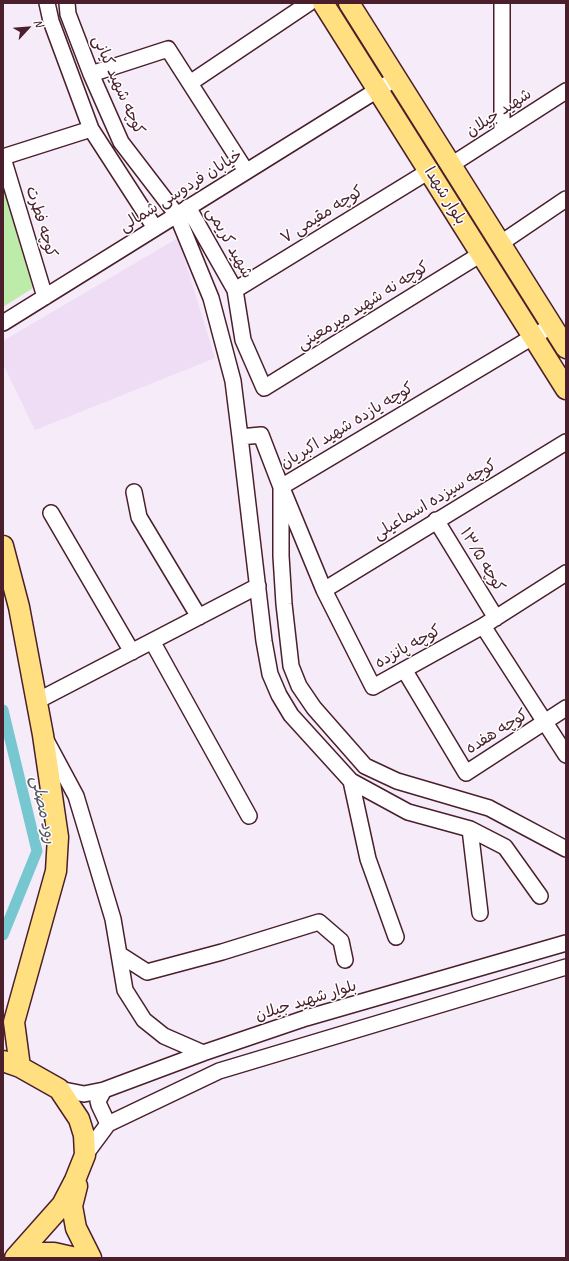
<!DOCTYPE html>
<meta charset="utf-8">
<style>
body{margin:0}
#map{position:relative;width:569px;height:1261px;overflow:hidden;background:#f5ebf9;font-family:Caveat,sans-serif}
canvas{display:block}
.frame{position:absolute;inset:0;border:4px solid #4a1f2b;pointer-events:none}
.north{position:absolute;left:8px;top:8px;width:40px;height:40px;-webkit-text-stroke:3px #fff;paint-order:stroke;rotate:64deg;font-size:11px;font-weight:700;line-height:16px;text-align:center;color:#4a1f2b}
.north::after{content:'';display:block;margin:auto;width:14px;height:18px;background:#4a1f2b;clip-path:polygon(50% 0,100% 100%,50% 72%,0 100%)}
</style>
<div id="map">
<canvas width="569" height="1261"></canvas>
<div class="frame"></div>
<div class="north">N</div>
</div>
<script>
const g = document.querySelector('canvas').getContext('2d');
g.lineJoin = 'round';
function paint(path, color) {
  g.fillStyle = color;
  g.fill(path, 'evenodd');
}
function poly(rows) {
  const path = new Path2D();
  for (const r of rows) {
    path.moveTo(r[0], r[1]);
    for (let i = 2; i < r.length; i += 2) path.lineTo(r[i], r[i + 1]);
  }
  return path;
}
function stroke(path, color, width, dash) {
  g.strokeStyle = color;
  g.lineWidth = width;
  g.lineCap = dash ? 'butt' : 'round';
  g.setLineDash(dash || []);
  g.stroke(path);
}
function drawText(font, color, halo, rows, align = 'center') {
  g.font = font + ' Caveat,"Playpen Sans Arabic",sans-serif';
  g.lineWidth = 3;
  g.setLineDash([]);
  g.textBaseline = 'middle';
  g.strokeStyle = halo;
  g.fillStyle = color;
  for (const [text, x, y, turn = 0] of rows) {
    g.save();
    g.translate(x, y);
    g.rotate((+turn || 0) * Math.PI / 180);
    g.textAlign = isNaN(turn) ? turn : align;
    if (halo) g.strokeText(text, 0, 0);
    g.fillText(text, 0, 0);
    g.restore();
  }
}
paint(poly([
 [178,238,215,358,35,430,3,364,3,341]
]), '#eeddf4');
paint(poly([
 [3,185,33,288,3,307]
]), '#bcebaa');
stroke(poly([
 [3,710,37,851,3,935]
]), '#77c7d1', 11);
const minor = poly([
 [47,3,51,21,91,129,155,228],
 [67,3,68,14,91,74,121,142,177,215,211,298,233,381,240,437,261,435,281,487,551,326],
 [502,3,502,131],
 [91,74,168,49,246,171],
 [190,83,309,3],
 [3,157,91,129],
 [3,158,45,297],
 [451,165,566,91],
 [188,207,235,290,243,340,264,388,481,254],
 [501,243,566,199],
 [235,290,429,171],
 [3,323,395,79],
 [240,437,264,641,270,674,279,695,291,715,351,781,408,812,470,829,505,847,540,896],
 [281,487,281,556,284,604,291,666,299,686,314,708,365,766,397,781,489,808,566,849],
 [134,492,139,517,199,617],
 [284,493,324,590,373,687,483,626,566,573],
 [51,513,132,652],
 [436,520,496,618],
 [324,590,566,442],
 [483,626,566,755],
 [152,641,249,816],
 [405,671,466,773,566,708],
 [37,701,258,586],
 [47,742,76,796,113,919,125,990,144,1020,164,1036,203,1053],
 [351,781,368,859,396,937],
 [470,829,480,913],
 [119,954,147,972,222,952,319,922,341,941,345,960],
 [59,1089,84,1094,104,1090,203,1053,306,1018,566,943],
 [104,1090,98,1101,99,1105,108,1124],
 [85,1155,108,1124,219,1071,566,967]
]);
const major = poly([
 [323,3,566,389],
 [349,3,566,348],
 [3,546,19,607,43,735,58,837,56,871,14,1022,20,1067],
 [3,1061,20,1067,59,1089,79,1119,84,1135,85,1155,75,1180,62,1205,15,1258],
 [77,1186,72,1206,76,1228,91,1258],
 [19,1258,34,1253,54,1253,76,1258]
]);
stroke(minor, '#4a1f2b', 18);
stroke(major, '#4a1f2b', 23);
stroke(minor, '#fff', 15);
stroke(major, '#ffdf80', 20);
drawText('16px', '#4a1f2b', '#fff', [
 ["کوچه شهید کیانی",118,85,66],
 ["شهید جیلان",499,113,-33],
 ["خیابان فردوسی شمالی",181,191,-32],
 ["بلوار شهدا",445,196,58],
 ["کوچه مقیمی ۷",322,215,-32],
 ["کوچه فطرت",41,222,73],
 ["شهید کریمی",229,243,61],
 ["کوچه نه شهید میرمعینی",363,306,-32],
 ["کوچه یازده شهید اکبریان",347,426,-31],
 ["کوچه سیزده اسماعیلی",435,500,-31],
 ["کوچه ۱۳/۵",482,560,59],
 ["کوچه پانزده",408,647,-29],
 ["کوچه هفده",497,732,-32],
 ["بلوار شهید جیلان",306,1001,-17]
]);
drawText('italic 17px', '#5a5a65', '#fff', [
 ["رود مصلی",43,810,78]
]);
</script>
